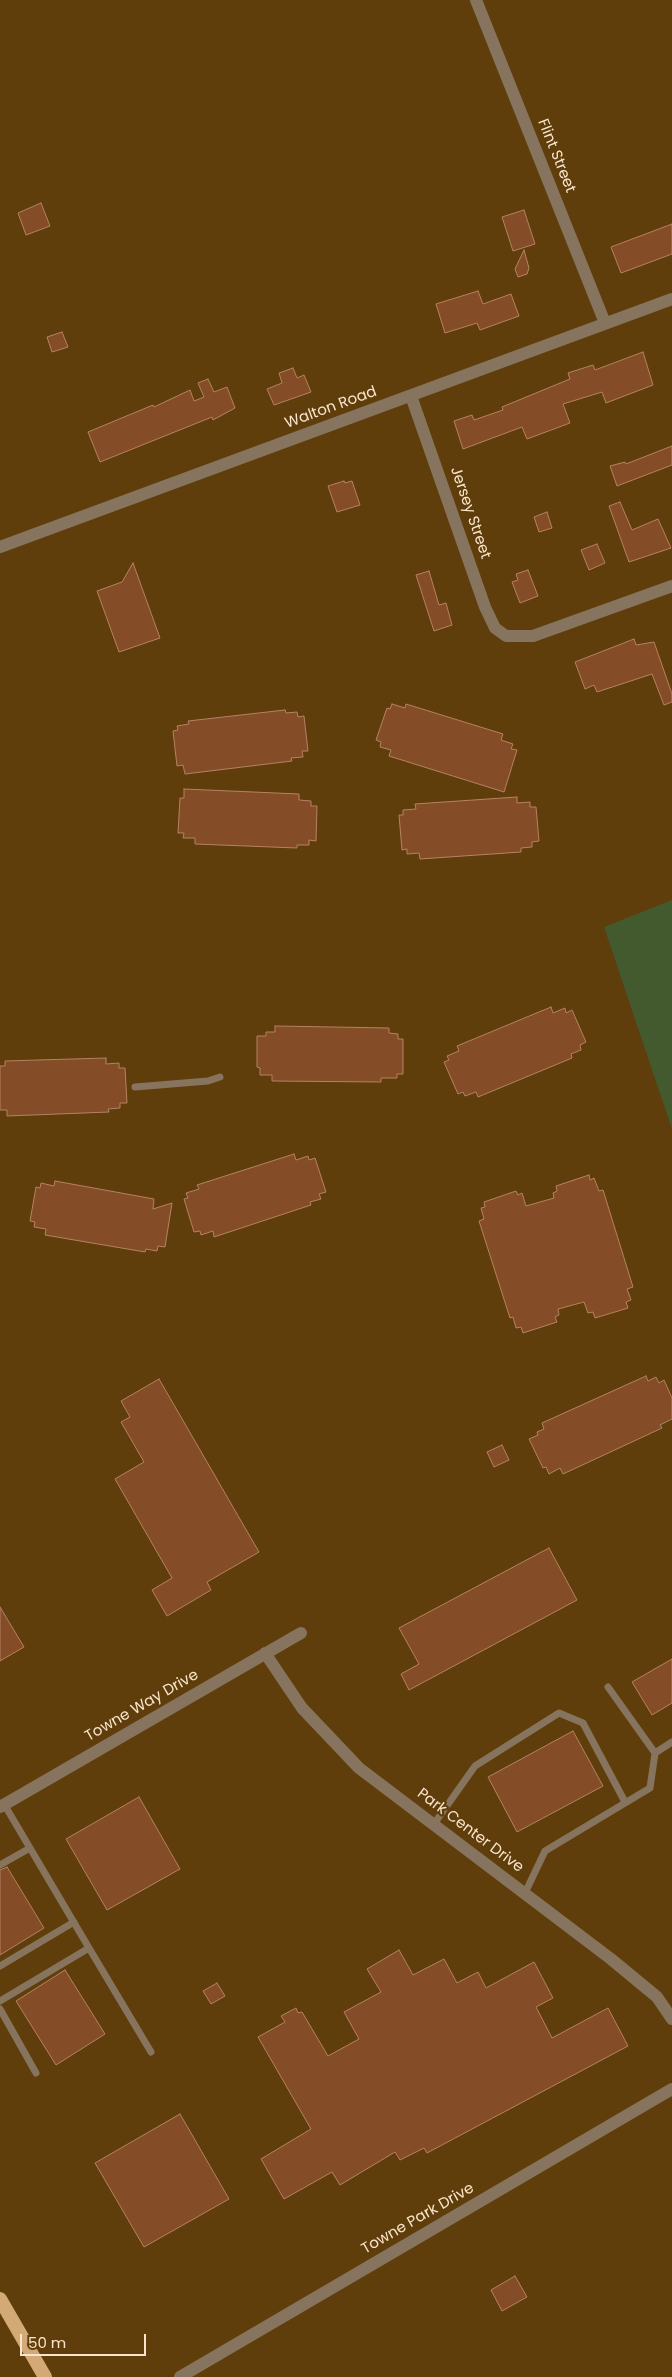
<!DOCTYPE html>
<style>
body{margin:0}
#map{position:relative;width:672px;height:2377px;overflow:hidden;background:#5f3e0b;font-family:Poppins,sans-serif}
canvas{display:block}
.scale{position:absolute;left:20px;top:2334px;width:126px;height:22px;box-sizing:border-box;border:2px solid #f9e5cd;border-top:0;padding-left:6px;font-size:15px;line-height:18px;white-space:nowrap;color:#f9e5cd;-webkit-text-stroke:4px #5f3e0b;paint-order:stroke}
</style>
<div id="map">
<canvas width="672" height="2377"></canvas>
<div class="scale">50 m</div>
</div>
<script>
const g = document.querySelector('canvas').getContext('2d');
g.lineJoin = 'round';
function paint(path, color) {
  g.fillStyle = color;
  g.fill(path, 'evenodd');
}
function poly(rows) {
  const path = new Path2D();
  for (const r of rows) {
    path.moveTo(r[0], r[1]);
    for (let i = 2; i < r.length; i += 2) path.lineTo(r[i], r[i + 1]);
  }
  return path;
}
function stroke(path, color, width, dash) {
  g.strokeStyle = color;
  g.lineWidth = width;
  g.lineCap = dash ? 'butt' : 'round';
  g.setLineDash(dash || []);
  g.stroke(path);
}
function drawText(font, color, halo, rows, align = 'center') {
  g.font = font + ' Poppins,sans-serif';
  g.lineWidth = 4.5;
  g.setLineDash([]);
  g.textBaseline = 'middle';
  g.strokeStyle = halo;
  g.fillStyle = color;
  for (const [text, x, y, turn = 0] of rows) {
    g.save();
    g.translate(x, y);
    g.rotate((+turn || 0) * Math.PI / 180);
    g.textAlign = isNaN(turn) ? turn : align;
    if (halo) g.strokeText(text, 0, 0);
    g.fillText(text, 0, 0);
    g.restore();
  }
}
paint(poly([
 [672,900,672,1129,604,927]
]), '#435a2f');
const building = poly([
 [41,203,50,226,26,235,18,213,41,203],
 [524,210,535,244,513,251,502,217,524,210],
 [672,224,672,254,621,273,611,247,672,224],
 [524,250,529,268,527,274,518,277,515,269,524,250],
 [478,291,483,304,511,294,519,316,480,330,477,323,445,333,436,304,478,291],
 [62,332,68,347,52,352,47,337,62,332],
 [643,352,653,385,606,403,602,392,563,404,570,423,527,439,522,427,463,449,454,421,472,415,474,420,503,410,502,407,570,379,568,373,593,365,595,370,643,352],
 [293,368,297,378,304,375,311,392,274,405,267,389,282,383,279,373,293,368],
 [208,379,214,392,227,387,235,408,213,420,212,417,100,462,88,432,153,405,154,407,190,390,194,401,204,397,198,383,208,379],
 [672,446,672,465,617,486,610,466,625,462,626,464,672,446],
 [344,481,345,483,352,481,360,505,337,512,328,486,344,481],
 [620,502,632,530,658,519,671,548,629,562,609,506,620,502],
 [547,512,552,528,539,532,534,517,547,512],
 [597,544,605,563,589,570,581,550,597,544],
 [133,563,160,638,119,652,97,591,122,582,133,563],
 [528,570,538,596,520,603,512,582,518,580,516,574,528,570],
 [429,571,439,605,446,603,452,625,434,631,416,575,429,571],
 [634,639,636,645,654,642,672,694,672,702,664,705,652,674,597,692,594,685,585,689,575,662,634,639],
 [392,704,405,708,406,704,503,734,501,740,513,744,511,749,517,750,504,792,389,756,391,750,380,747,381,742,376,740,387,708,390,709,392,704],
 [285,710,286,713,297,712,298,717,304,716,308,751,302,751,303,757,291,758,292,761,185,774,183,765,177,766,173,731,178,730,177,726,189,724,188,721,285,710],
 [184,789,299,794,299,800,311,801,311,806,317,806,316,841,309,840,309,845,297,845,297,848,195,844,195,838,183,838,184,833,178,833,180,798,184,798,184,789],
 [517,797,517,803,530,802,530,807,536,807,539,841,532,842,532,847,521,848,521,852,420,859,419,853,407,854,407,849,402,850,399,815,403,815,403,810,416,809,415,804,517,797],
 [551,1007,553,1013,565,1008,566,1013,572,1010,586,1042,580,1045,581,1050,571,1054,572,1058,478,1097,476,1092,465,1096,463,1092,458,1094,444,1062,449,1060,447,1056,459,1051,457,1046,551,1007],
 [275,1026,389,1028,389,1033,398,1034,398,1039,403,1039,403,1074,397,1074,397,1078,381,1078,381,1082,272,1081,272,1075,260,1075,260,1068,257,1067,257,1036,266,1036,266,1032,275,1032,275,1026],
 [106,1058,106,1064,119,1063,119,1068,125,1068,127,1103,120,1103,120,1108,108,1109,109,1112,7,1116,7,1110,0,1110,0,1066,5,1066,5,1061,106,1058],
 [294,1154,296,1160,308,1156,309,1160,315,1158,326,1192,319,1194,321,1199,310,1202,311,1205,214,1237,213,1231,201,1235,200,1231,194,1232,184,1199,188,1198,186,1193,199,1189,197,1185,294,1154],
 [589,1175,590,1180,594,1178,599,1191,603,1190,633,1287,627,1289,631,1300,626,1302,628,1308,595,1318,593,1312,588,1313,584,1302,558,1309,559,1315,555,1317,557,1322,523,1333,521,1327,516,1328,513,1317,510,1318,479,1221,484,1219,481,1208,485,1207,484,1202,516,1191,518,1195,522,1193,526,1206,554,1198,553,1193,557,1191,556,1186,589,1175],
 [55,1181,154,1199,153,1209,172,1203,165,1247,158,1246,157,1251,146,1249,145,1252,45,1235,46,1229,34,1227,35,1222,30,1221,36,1187,40,1188,41,1183,54,1186,55,1181],
 [646,1376,648,1381,656,1377,659,1383,664,1380,672,1398,672,1419,660,1425,662,1428,563,1474,560,1468,549,1474,546,1467,543,1468,529,1439,538,1435,537,1432,544,1429,542,1423,646,1376],
 [159,1379,259,1552,207,1582,211,1590,167,1616,152,1590,172,1578,115,1479,144,1462,121,1422,130,1417,121,1401,159,1379],
 [502,1445,509,1460,494,1467,487,1452,502,1445],
 [549,1548,577,1600,409,1690,401,1674,419,1664,399,1628,549,1548],
 [0,1607,24,1647,0,1661,0,1607],
 [672,1659,672,1703,652,1715,632,1682,672,1659],
 [573,1731,603,1786,517,1832,488,1777,573,1731],
 [139,1797,180,1869,107,1910,66,1839,139,1797],
 [7,1867,44,1928,0,1955,0,1870,7,1867],
 [399,1950,413,1975,444,1959,457,1983,478,1972,486,1988,534,1962,553,1998,536,2007,552,2038,608,2008,628,2046,427,2153,424,2148,400,2160,395,2152,340,2185,332,2172,284,2199,261,2159,311,2129,258,2037,285,2022,281,2016,296,2008,298,2013,302,2012,328,2056,359,2039,344,2012,381,1992,367,1969,399,1950],
 [65,1970,105,2034,56,2065,16,2001,65,1970],
 [217,1983,225,1996,211,2004,203,1991,217,1983],
 [180,2114,229,2199,144,2247,95,2163,180,2114],
 [515,2276,527,2297,502,2311,491,2290,515,2276]
]);
paint(building, '#844d28');
stroke(building, '#b58263', 1);
stroke(poly([
 [135,1087,208,1081,220,1077],
 [608,1687,655,1753],
 [4,1804,89,1948],
 [434,1824,475,1766,559,1713,583,1723,625,1802],
 [0,1865,30,1848],
 [525,1893,545,1851,650,1788,655,1753,672,1742],
 [0,1966,74,1922],
 [0,2001,89,1948,151,2052],
 [0,2009,36,2073]
]), '#87745e', 7);
stroke(poly([
 [476,0,605,323],
 [411,396,485,607,495,628,506,636,533,636,672,586],
 [265,1653,302,1708,359,1768,611,1959,657,1997,672,2019],
 [0,1807,301,1633],
 [180,2377,672,2089]
]), '#87745e', 12);
stroke(poly([
 [0,547,672,299]
]), '#87745e', 12);
stroke(poly([
 [0,2299,45,2377]
]), '#d3aa76', 14);
drawText('15px', '#f9e5cd', '#5f3e0b', [
 ["Flint Street",556,156,68],
 ["Walton Road",331,408,-20],
 ["Jersey Street",470,513,71],
 ["Towne Way Drive",142,1706,-30],
 ["Park Center Drive",470,1831,37],
 ["Towne Park Drive",418,2219,-30]
]);
</script>
